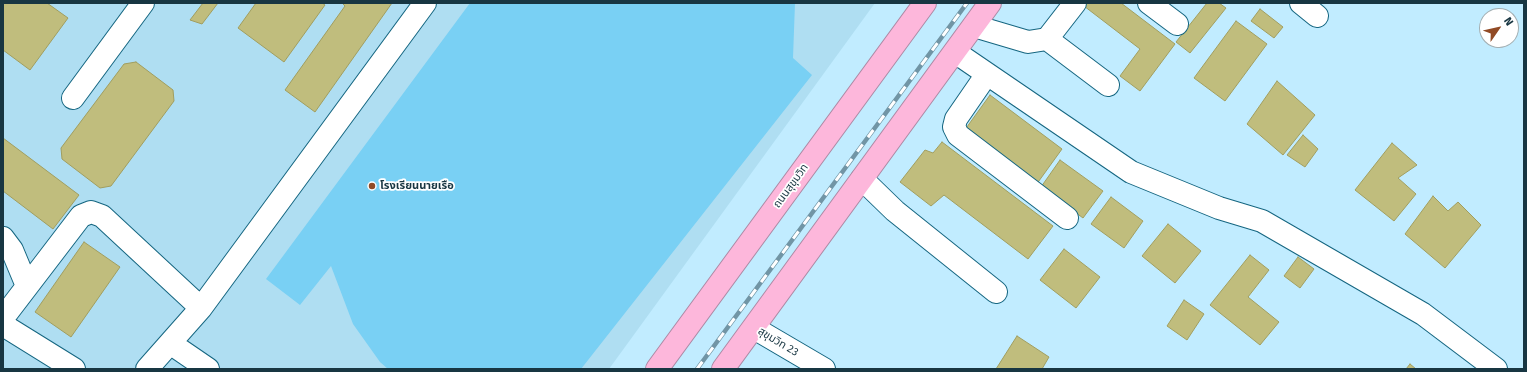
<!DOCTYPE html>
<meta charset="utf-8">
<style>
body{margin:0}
#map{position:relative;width:1527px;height:372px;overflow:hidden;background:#c1ecff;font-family:"Fira Sans",sans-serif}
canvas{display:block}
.frame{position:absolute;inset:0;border:4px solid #183642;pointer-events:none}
.north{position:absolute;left:1479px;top:8px;width:40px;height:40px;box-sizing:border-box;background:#fff;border:1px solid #a3afb3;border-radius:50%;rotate:56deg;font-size:11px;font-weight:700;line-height:16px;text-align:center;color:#183642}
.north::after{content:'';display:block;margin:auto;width:14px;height:18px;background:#914a25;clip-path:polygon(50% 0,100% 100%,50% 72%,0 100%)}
</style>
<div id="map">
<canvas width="1527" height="372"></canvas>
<div class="frame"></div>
<div class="north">N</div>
</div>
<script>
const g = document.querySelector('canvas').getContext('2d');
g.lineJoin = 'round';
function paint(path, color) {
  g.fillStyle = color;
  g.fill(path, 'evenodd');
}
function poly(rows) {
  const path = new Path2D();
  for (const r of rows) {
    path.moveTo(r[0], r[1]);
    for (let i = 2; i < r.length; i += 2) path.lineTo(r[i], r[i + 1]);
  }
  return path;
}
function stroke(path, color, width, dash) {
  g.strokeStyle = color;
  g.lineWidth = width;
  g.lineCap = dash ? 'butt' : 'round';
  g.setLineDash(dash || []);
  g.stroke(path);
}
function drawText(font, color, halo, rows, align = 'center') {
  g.font = font + ' "Fira Sans","Noto Sans Thai",sans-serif';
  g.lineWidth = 3.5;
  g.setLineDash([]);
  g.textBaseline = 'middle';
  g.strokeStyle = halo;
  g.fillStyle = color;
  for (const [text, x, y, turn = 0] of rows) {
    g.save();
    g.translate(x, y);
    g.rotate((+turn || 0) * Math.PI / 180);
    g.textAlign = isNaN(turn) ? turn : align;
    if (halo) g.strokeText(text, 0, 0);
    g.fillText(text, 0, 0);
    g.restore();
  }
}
paint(poly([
 [3,3,875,3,609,369,3,369]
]), '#afdef2');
paint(poly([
 [470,3,795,3,793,58,812,75,581,369,388,369,380,362,353,324,331,266,300,305,266,279]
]), '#79d0f4');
const building = poly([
 [3,3,47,3,68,18,30,70,3,50,3,3],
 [203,3,218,3,202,24,190,20,203,3],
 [256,3,322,3,325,5,284,62,238,28,256,3],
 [342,3,392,3,315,112,285,90,345,6,342,3],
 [1080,3,1121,3,1175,44,1140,91,1120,76,1140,49,1080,3],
 [1207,3,1219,3,1226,8,1190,53,1176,42,1207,3],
 [1260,9,1283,27,1274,38,1251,21,1260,9],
 [1236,21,1267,44,1225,101,1194,78,1236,21],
 [136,62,173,90,174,101,111,186,100,188,62,159,61,148,124,64,136,62],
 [1277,81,1315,115,1283,155,1247,124,1277,81],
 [990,95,1062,149,1036,185,964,131,990,95],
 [1303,135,1318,149,1305,167,1287,155,1303,135],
 [3,138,79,195,53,229,3,191,3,138],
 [942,142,1053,226,1028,259,944,195,931,206,900,182,925,150,933,153,942,142],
 [1392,143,1417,165,1398,178,1416,194,1394,221,1355,190,1392,143],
 [1060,160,1103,191,1083,218,1041,187,1060,160],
 [1433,196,1448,211,1458,202,1481,225,1445,268,1405,234,1433,196],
 [1111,197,1143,221,1124,248,1091,224,1111,197],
 [1168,224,1201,251,1175,283,1142,256,1168,224],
 [84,242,120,267,71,337,35,312,84,242],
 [1064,249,1100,277,1076,308,1040,280,1064,249],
 [1250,255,1269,270,1248,297,1279,322,1260,345,1210,305,1250,255],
 [1298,257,1314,269,1300,288,1284,276,1298,257],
 [1184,300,1204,314,1187,340,1167,326,1184,300],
 [1017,336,1049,357,1042,369,996,369,1017,336],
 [1410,364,1416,369,1406,369,1410,364]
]);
paint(building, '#c0bd7d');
stroke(building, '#a19e5f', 1);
const minor = poly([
 [1149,3,1177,24],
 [1301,3,1317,16],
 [974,26,1028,42,1047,39,1075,3],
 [1047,39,1108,85],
 [955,52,1131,172,1219,208,1262,221,1423,314,1496,369],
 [987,74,956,119,954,127,958,135,1067,218],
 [73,98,143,3],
 [862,179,895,211,996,292],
 [3,238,12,250,27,286],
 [3,318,81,216,91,212,102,216,201,308],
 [3,325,74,369],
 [754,328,824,369],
 [170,343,208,369],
 [147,369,201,308,425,3]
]);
const highway = poly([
 [657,369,925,3],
 [723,369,990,3]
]);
stroke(minor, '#156681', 24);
stroke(highway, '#ad8aa5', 24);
stroke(minor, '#fff', 22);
stroke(highway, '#fdb7db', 22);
const rail = poly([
 [697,369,967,3]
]);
stroke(rail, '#7195a5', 4.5);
stroke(rail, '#fff', 3, [9]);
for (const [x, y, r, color] of [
 [372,186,4,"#914a25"]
]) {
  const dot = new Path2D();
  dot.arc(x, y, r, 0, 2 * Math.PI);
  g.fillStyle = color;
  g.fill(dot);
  stroke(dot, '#fff', 1.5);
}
drawText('bold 11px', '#183642', '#fff', [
 ["โรงเรียนนายเรือ",380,186]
], 'left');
drawText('11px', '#183642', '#fff', [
 ["ถนนสุขุมวิท",791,186,-54],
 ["สุขุมวิท 23",778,342,31]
]);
</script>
